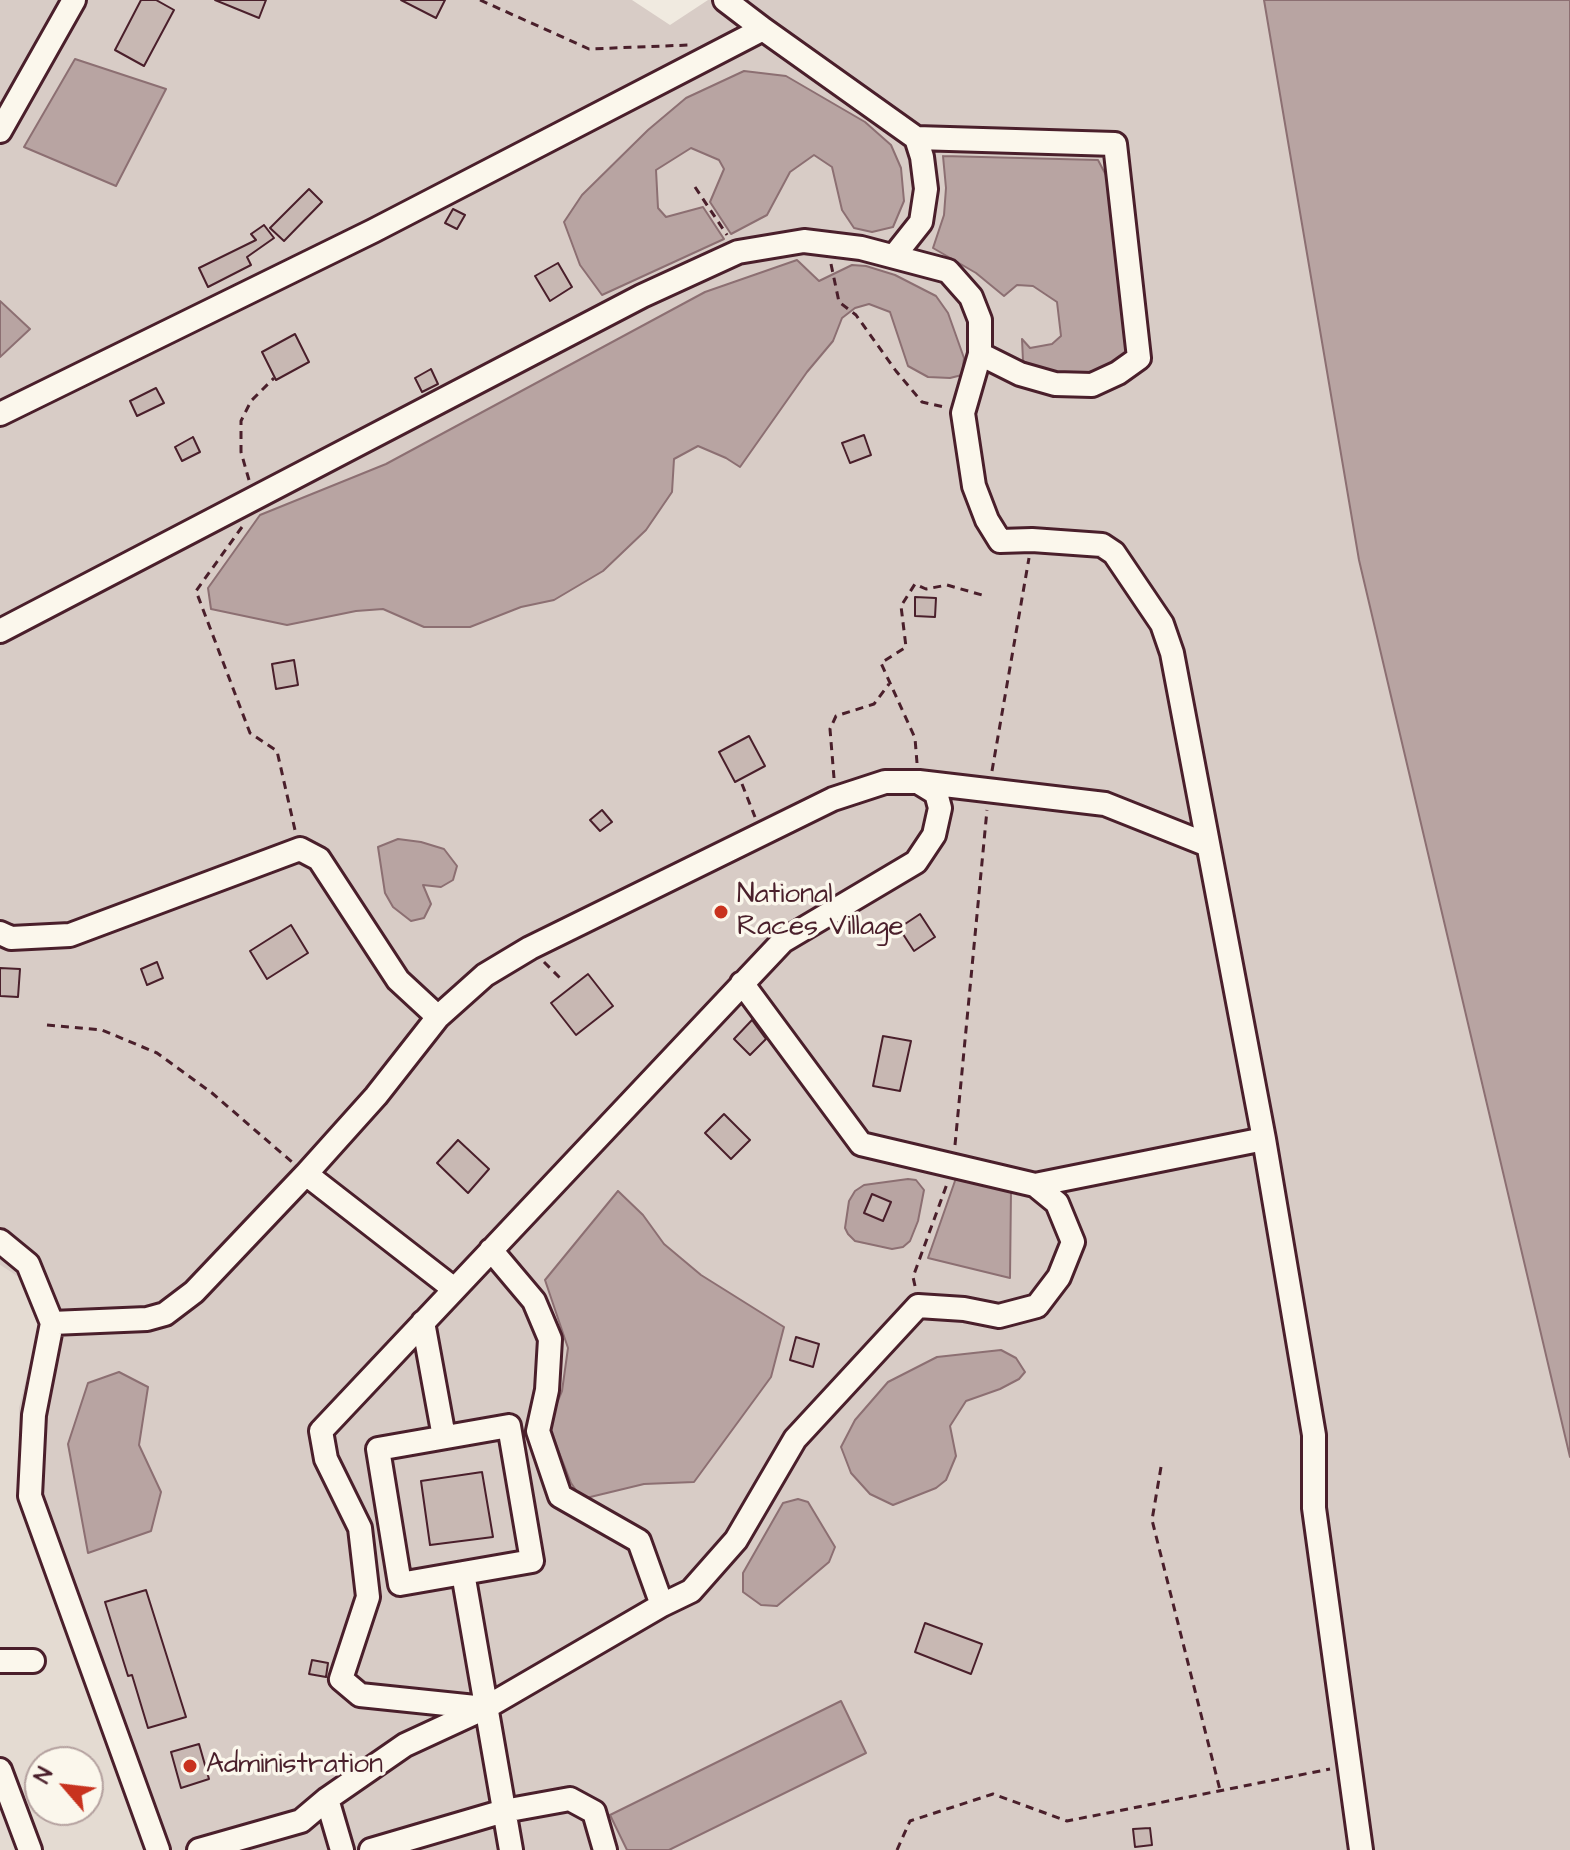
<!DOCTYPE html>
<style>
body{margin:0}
#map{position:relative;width:1570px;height:1850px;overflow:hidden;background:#f0eae0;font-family:"Architects Daughter",sans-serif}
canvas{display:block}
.north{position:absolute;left:24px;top:1746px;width:80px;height:80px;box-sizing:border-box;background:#fbf7ec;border:2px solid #b4a19f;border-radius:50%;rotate:298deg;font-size:22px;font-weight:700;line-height:32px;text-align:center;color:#4a1f2b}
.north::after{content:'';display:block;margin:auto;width:28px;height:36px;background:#c8321e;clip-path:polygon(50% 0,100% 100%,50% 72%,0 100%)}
</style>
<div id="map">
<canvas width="1570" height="1850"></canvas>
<div class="north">N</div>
</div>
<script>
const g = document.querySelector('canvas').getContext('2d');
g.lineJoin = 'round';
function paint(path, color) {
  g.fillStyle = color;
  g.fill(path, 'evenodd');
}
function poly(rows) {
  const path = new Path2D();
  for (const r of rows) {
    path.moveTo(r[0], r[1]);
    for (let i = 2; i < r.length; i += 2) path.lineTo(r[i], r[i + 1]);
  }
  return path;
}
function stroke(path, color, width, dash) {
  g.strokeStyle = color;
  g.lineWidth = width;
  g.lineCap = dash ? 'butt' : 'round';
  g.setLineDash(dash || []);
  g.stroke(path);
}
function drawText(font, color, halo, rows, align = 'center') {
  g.font = font + ' "Architects Daughter",sans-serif';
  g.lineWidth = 7;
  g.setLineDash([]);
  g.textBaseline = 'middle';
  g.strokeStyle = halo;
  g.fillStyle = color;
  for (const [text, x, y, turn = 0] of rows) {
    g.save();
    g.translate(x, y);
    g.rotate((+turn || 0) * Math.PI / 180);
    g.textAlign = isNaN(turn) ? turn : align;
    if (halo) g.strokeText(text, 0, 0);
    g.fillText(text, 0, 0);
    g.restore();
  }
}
paint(poly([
 [0,1265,20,1278,39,1325,19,1407,18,1496,146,1850,0,1850],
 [40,1762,88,1762,88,1810,40,1810]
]), '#e4dbd2');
paint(poly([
 [0,0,632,0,670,25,708,0,1264,0,1359,560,1570,1457,1570,1850,146,1850,18,1496,19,1407,39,1325,20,1278,0,1265]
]), '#d8ccc6');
const water = poly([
 [1264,0,1570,0,1570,1457,1359,560,1264,0],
 [75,59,166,89,116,186,24,147,75,59],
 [744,71,786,76,865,122,891,145,901,168,904,201,893,227,872,232,854,228,842,210,832,167,814,155,790,172,767,215,731,234,710,202,724,169,719,160,691,148,656,170,658,208,666,217,703,207,724,239,602,295,580,265,564,222,582,195,648,130,686,98,744,71],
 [943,156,1098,160,1108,179,1131,353,1118,365,1090,375,1049,374,1023,361,1022,339,1030,348,1052,344,1061,336,1057,302,1033,286,1017,285,1004,296,976,273,933,248,944,215,946,188,943,156],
 [797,260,819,281,852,265,866,266,895,275,936,296,948,313,964,358,962,375,950,378,928,377,908,366,890,312,869,304,855,308,842,318,833,341,807,372,740,467,726,458,698,446,674,459,672,492,646,530,603,571,554,600,521,607,470,627,424,627,383,609,356,611,287,625,211,609,208,588,260,515,386,464,705,292,797,260],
 [0,301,30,329,0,357,0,301],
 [398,839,421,842,444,849,457,866,453,880,441,887,423,885,431,904,424,918,411,921,393,907,385,893,378,847,398,839],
 [956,1178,1011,1190,1010,1278,928,1258,956,1178],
 [908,1179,916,1180,924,1190,918,1221,910,1241,903,1247,892,1249,855,1241,848,1234,845,1228,849,1201,855,1191,864,1185,908,1179],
 [618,1191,643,1215,664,1244,701,1275,784,1327,771,1377,694,1482,644,1484,582,1499,571,1483,548,1424,562,1391,568,1348,545,1280,618,1191],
 [1001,1350,1016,1358,1025,1372,1019,1379,1000,1389,966,1401,950,1426,956,1456,946,1480,936,1488,893,1505,870,1494,851,1473,841,1447,855,1420,888,1382,937,1357,1001,1350],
 [119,1372,148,1387,139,1445,161,1492,151,1531,88,1553,68,1444,88,1383,119,1372],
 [798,1499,808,1502,835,1547,829,1562,777,1606,761,1605,743,1592,743,1573,783,1503,798,1499],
 [841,1701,866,1753,669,1850,627,1850,610,1815,841,1701]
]);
paint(water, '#b8a4a2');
stroke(water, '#8c6f72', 2);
const building = poly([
 [141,0,156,0,174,10,144,66,115,50,141,0],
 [215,0,266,0,259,18,215,0],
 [401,0,445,0,436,18,401,0],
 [309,189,322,202,284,241,270,228,309,189],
 [453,209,465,215,457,229,445,223,453,209],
 [264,225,274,238,247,257,251,265,208,287,199,268,256,240,251,234,264,225],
 [558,263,572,287,550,301,535,276,558,263],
 [295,334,309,362,276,380,262,352,295,334],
 [431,369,438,384,422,392,415,378,431,369],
 [156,388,164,403,137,416,130,401,156,388],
 [864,435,871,455,850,463,842,443,864,435],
 [193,437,200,452,182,461,175,447,193,437],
 [915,597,936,598,935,617,915,616,915,597],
 [294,660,298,685,276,689,272,664,294,660],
 [749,736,765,766,735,782,719,752,749,736],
 [602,810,612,822,600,831,590,820,602,810],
 [920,914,935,937,914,951,899,928,920,914],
 [291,925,308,953,267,979,250,951,291,925],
 [157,962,163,978,147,985,141,969,157,962],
 [0,968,20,969,18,997,0,996,0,968],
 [588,974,613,1006,576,1035,551,1003,588,974],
 [752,1020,766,1039,750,1055,734,1039,752,1020],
 [883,1036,911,1041,900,1091,873,1086,883,1036],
 [724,1114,750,1140,731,1159,705,1133,724,1114],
 [458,1140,489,1169,468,1193,437,1163,458,1140],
 [872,1194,891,1202,883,1221,864,1213,872,1194],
 [796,1337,819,1344,813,1367,790,1360,796,1337],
 [482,1472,493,1537,430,1545,421,1481,482,1472],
 [146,1590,186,1717,148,1728,132,1675,128,1676,105,1602,146,1590],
 [925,1623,982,1644,971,1674,915,1652,925,1623],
 [312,1660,328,1663,326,1677,309,1674,312,1660],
 [199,1744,209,1779,181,1788,171,1752,199,1744],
 [1150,1828,1152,1845,1135,1847,1133,1829,1150,1828]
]);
paint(building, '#c8b8b3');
stroke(building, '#4a1f2b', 2);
const minor = poly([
 [725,0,763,29],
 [0,131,74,0],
 [894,256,921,222,926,189,922,157,916,138],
 [0,414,373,231,763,29,916,138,1115,144,1139,358,1118,373,1092,385,1055,384,1020,374,980,354],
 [0,631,642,296,738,252,804,241,861,248,948,271,971,297,980,320,980,354,963,413,974,486,987,520,1000,541,1032,540,1102,545,1114,553,1162,624,1172,653,1264,1139,1314,1435,1314,1508,1361,1850],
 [919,782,1105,804,1208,845],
 [0,933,11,938,70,935,300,849,319,859,398,980,438,1017],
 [1035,1185,1264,1139],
 [0,1241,28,1264,52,1323,34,1415,30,1496,158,1850],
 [491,1250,534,1301,550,1339,547,1390,538,1431,560,1496,639,1541,662,1605],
 [454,1289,306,1174,376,1096,438,1017,485,975,530,948,833,799,885,782,918,782,936,793,940,808,934,835,916,862,783,941,321,1431,326,1459,360,1528,368,1597,341,1679,360,1695,485,1708],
 [423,1322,444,1437],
 [52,1323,147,1319,165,1314,194,1292,306,1174],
 [509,1426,532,1561,400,1584,378,1449,509,1426],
 [463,1573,511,1850],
 [0,1661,33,1661],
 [0,1770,30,1850],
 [327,1799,342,1850],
 [199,1850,301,1821,327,1799,405,1745,485,1708,662,1605,691,1591,736,1540,795,1439,918,1306,964,1309,999,1316,1037,1306,1059,1277,1073,1242,1057,1203,1035,1185,861,1144,742,983],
 [371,1850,504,1811,570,1799,594,1812,605,1850]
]);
stroke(minor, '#4a1f2b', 28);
stroke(poly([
 [480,0,589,49,689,45],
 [695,187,727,235],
 [831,264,839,302,856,315,896,371,922,402,944,407],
 [249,480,241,452,241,421,251,401,274,378],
 [242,527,196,591,250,733,277,751,295,830],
 [917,763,915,738,881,663,906,647,901,606,915,584,926,589,947,585,982,595],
 [992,771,1029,558],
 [834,778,830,729,836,716,874,704,889,684],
 [742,784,755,817],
 [544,962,560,978],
 [47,1025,102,1030,157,1053,212,1093,292,1162],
 [955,1145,987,810],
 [915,1286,913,1277,947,1184],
 [1161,1467,1152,1520,1220,1790],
 [897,1850,910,1821,993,1794,1067,1821,1330,1769]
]), '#4a1f2b', 3, [8, 6]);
stroke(minor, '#fbf7ec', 22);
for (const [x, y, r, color] of [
 [721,912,8,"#c8321e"],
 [190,1766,8,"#c8321e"]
]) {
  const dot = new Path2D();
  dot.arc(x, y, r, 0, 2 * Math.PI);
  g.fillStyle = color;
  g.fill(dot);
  stroke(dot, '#fbf7ec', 3);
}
drawText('28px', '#4a1f2b', '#fbf7ec', [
 ["National",737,896],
 ["Races Village",737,928],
 ["Administration",206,1766]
], 'left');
</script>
